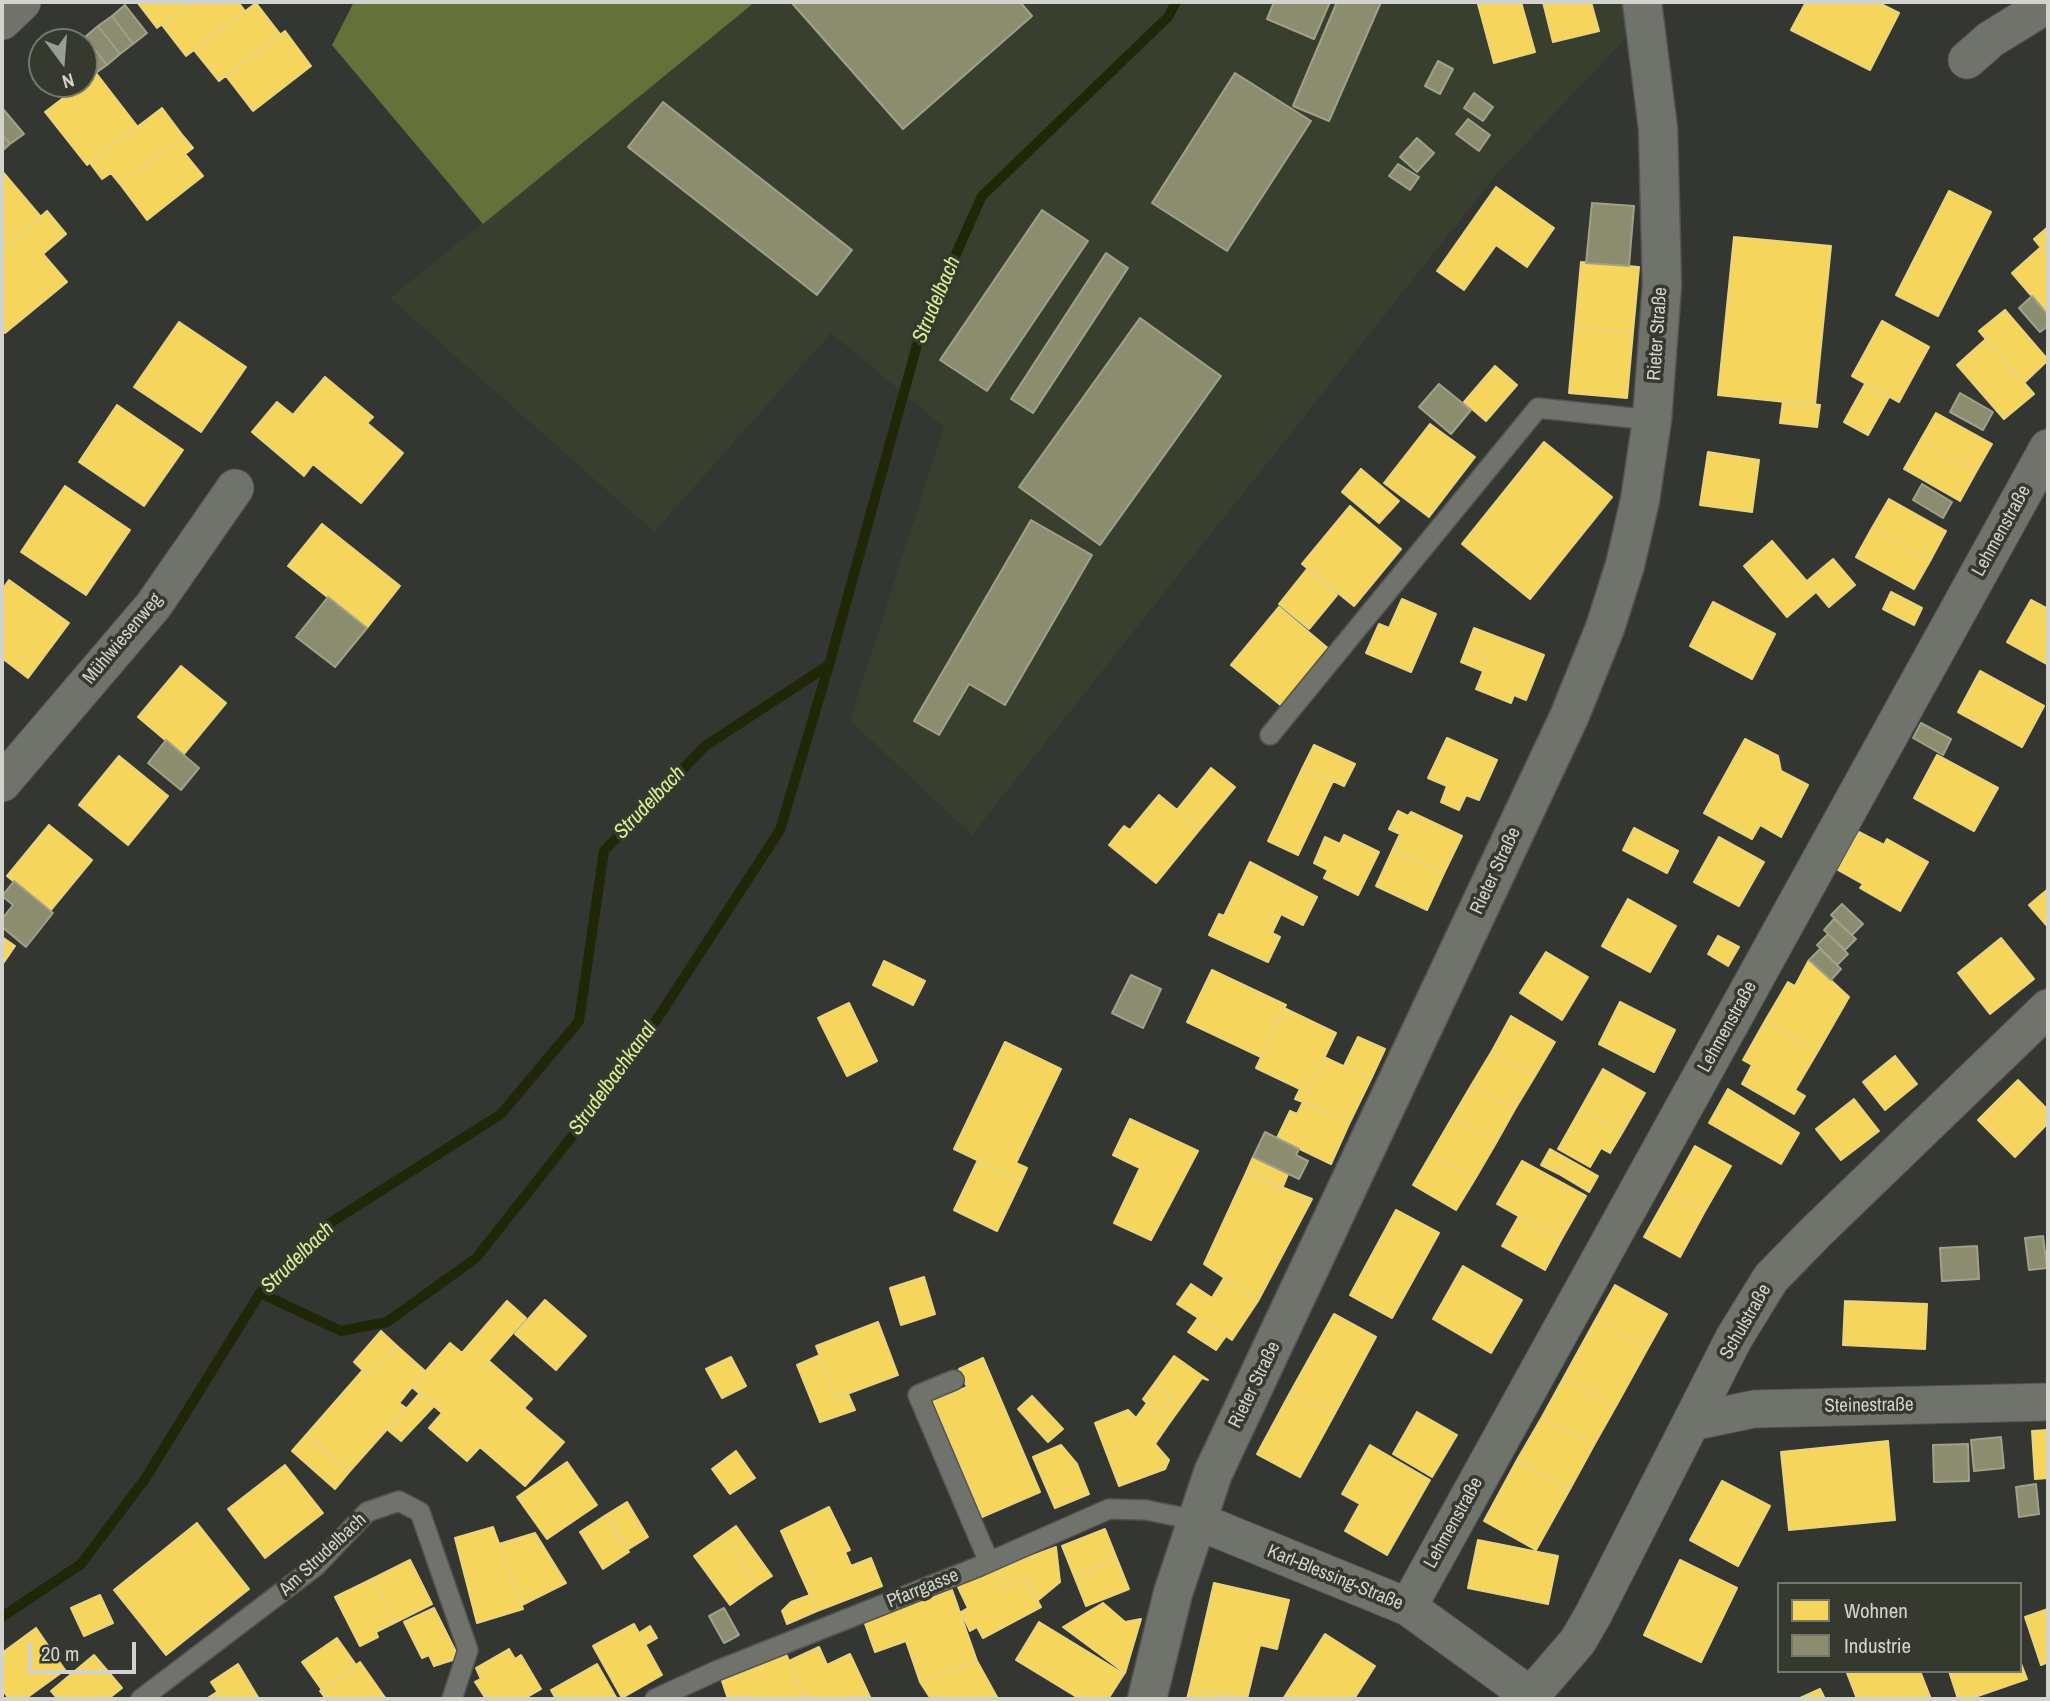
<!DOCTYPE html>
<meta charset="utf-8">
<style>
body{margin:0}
#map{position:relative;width:2050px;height:1701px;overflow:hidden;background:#343631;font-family:"Archivo Narrow",sans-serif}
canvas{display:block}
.frame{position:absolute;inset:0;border:4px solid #d1d3cc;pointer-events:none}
.legend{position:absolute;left:1777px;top:1582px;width:245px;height:91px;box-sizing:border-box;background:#35392e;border:2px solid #73776d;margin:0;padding:9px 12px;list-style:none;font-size:21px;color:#d1d3cc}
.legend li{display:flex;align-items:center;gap:14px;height:35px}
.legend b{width:35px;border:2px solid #73776d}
.north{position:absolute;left:28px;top:28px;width:70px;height:70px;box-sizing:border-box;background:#35392e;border:2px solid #73776d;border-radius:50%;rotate:164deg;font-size:19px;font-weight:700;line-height:28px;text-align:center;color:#d1d3cc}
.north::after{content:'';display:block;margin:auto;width:24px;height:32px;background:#9a9c96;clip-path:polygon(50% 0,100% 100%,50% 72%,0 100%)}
.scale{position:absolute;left:28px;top:1642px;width:108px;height:32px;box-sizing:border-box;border:4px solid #d1d3cc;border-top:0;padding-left:9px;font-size:21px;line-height:24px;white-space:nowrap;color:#d1d3cc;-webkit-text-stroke:5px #35392e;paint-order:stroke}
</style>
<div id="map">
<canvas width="2050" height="1701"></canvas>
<div class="frame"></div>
<ul class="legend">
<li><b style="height:19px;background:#f6d55c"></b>Wohnen</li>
<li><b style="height:19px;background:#8c8c6e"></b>Industrie</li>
</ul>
<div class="north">N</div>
<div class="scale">20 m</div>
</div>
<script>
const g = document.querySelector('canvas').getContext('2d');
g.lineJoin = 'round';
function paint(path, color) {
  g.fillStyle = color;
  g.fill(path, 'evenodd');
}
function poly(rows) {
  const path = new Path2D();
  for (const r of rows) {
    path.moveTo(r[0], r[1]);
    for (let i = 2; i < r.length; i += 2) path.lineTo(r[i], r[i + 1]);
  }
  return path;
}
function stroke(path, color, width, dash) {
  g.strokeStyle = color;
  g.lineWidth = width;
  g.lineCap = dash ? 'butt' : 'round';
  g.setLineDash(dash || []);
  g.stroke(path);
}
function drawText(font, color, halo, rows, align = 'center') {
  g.font = font + ' "Archivo Narrow",sans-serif';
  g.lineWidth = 7;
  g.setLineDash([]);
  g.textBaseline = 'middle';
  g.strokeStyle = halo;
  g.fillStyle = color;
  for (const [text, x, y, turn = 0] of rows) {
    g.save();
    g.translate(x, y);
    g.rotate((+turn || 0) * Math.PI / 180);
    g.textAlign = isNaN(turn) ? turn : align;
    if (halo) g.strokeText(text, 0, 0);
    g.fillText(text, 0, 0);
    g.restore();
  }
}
paint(poly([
 [755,2,1633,2,1640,23,1495,176,972,835,850,720,944,427,831,333,654,532,390,298]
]), '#393f2e');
paint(poly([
 [354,2,755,2,483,224,332,45]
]), '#64723a');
const homes = poly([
 [137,2,191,2,157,28,137,2],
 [191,2,238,2,245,11,186,56,162,25,191,2],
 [1488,2,1521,2,1535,52,1494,63,1478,4,1488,2],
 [1543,2,1591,2,1599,31,1553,42,1543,2],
 [1806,2,1877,2,1899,13,1870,70,1791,30,1806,2],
 [256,3,280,34,219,81,194,50,256,3],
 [285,31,311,66,253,111,226,76,285,31],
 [96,73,137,126,87,165,45,112,96,73],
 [162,108,183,136,120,184,111,173,102,179,90,163,162,108],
 [183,136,193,148,185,154,203,176,147,220,120,184,183,136],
 [2,171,41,217,2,250,2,171],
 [1496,187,1554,228,1527,267,1496,245,1464,290,1437,271,1496,187],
 [1949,191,1991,212,1938,316,1896,295,1949,191],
 [47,211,66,234,43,254,67,282,5,333,2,329,2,250,47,211],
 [2048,227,2048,256,2034,239,2048,227],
 [1734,237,1831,246,1815,405,1718,395,1734,237],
 [2041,247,2048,256,2048,315,2012,273,2041,247],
 [1581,262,1639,267,1633,332,1575,328,1581,262],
 [2005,310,2048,360,2024,383,1979,331,2005,310],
 [1882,321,1929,347,1899,402,1852,376,1882,321],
 [179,322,246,367,201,432,134,387,179,322],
 [1575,328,1633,332,1627,398,1569,393,1575,328],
 [1986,339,2034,394,2004,419,1957,365,1986,339],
 [1495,366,1517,385,1486,421,1464,402,1495,366],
 [325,377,373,417,367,423,403,453,361,503,313,464,304,476,252,432,277,402,293,415,325,377],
 [1865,384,1889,397,1868,435,1844,422,1865,384],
 [1783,401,1820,405,1817,427,1780,423,1783,401],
 [117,405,183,450,144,506,79,462,117,405],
 [1936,413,1992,444,1976,472,1920,441,1936,413],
 [1430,424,1475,457,1429,517,1384,483,1430,424],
 [1920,441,1976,472,1960,501,1904,469,1920,441],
 [1544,442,1612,497,1530,599,1462,544,1544,442],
 [1708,452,1759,460,1752,512,1700,505,1708,452],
 [1361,469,1399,501,1379,523,1342,492,1361,469],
 [65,486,130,530,86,595,21,552,65,486],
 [1889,499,1946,531,1930,561,1872,528,1889,499],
 [1350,506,1401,549,1354,606,1302,564,1350,506],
 [322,524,400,586,367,628,288,566,322,524],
 [1872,528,1930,561,1914,589,1856,557,1872,528],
 [1772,541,1816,592,1787,617,1744,566,1772,541],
 [1833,559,1855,585,1829,607,1807,581,1833,559],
 [1307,569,1337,595,1309,629,1279,604,1307,569],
 [9,580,69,623,28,678,2,658,2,590,9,580],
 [1891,592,1922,608,1914,625,1883,609,1891,592],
 [1402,599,1436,614,1411,672,1366,653,1379,624,1389,628,1402,599],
 [2031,600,2048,609,2047,664,2007,642,2031,600],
 [1713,602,1775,634,1752,679,1690,646,1713,602],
 [1279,607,1330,650,1283,707,1231,665,1279,607],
 [1474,628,1544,655,1526,700,1514,695,1511,703,1476,689,1488,659,1466,649,1474,628],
 [1466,649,1488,659,1483,671,1461,662,1466,649],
 [181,666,226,703,183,755,138,717,181,666],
 [1980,671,2044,706,2022,747,1958,712,1980,671],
 [1447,738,1497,760,1479,800,1466,795,1459,810,1441,802,1447,786,1428,778,1447,738],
 [1745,739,1778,756,1781,771,1808,785,1781,837,1760,825,1752,839,1704,813,1745,739],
 [1314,745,1355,764,1344,786,1303,767,1314,745],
 [1937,755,1998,788,1974,831,1914,798,1937,755],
 [119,756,168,796,128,845,79,805,119,756],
 [1303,767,1333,781,1298,855,1268,841,1303,767],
 [1211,768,1235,787,1200,829,1177,810,1211,768],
 [1159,795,1200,829,1156,883,1109,845,1124,826,1130,830,1159,795],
 [1398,811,1408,816,1411,812,1462,836,1444,873,1393,849,1400,834,1389,829,1398,811],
 [49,825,92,860,50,911,7,876,49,825],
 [1634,828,1678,851,1667,873,1623,850,1634,828],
 [1859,832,1884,845,1887,839,1928,862,1900,911,1860,888,1863,884,1838,870,1859,832],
 [1344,835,1379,852,1358,895,1324,878,1328,870,1314,863,1325,837,1340,844,1344,835],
 [1719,837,1764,862,1739,906,1694,882,1719,837],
 [1393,849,1444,873,1427,910,1376,886,1393,849],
 [1250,862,1317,897,1303,925,1281,914,1272,933,1280,937,1268,962,1209,935,1219,914,1224,916,1250,862],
 [2048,889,2048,927,2029,905,2048,889],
 [1628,899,1676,926,1650,972,1602,946,1628,899],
 [1718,936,1739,947,1728,966,1708,954,1718,936],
 [2,937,15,946,2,965,2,937],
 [2001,938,2034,979,1990,1014,1958,973,2001,938],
 [1546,952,1588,977,1562,1020,1520,993,1546,952],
 [1809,960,1849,997,1818,1051,1765,1021,1788,982,1795,986,1809,960],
 [884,961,925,981,913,1005,873,985,884,961],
 [1212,970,1286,1005,1261,1057,1187,1022,1212,970],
 [1620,1002,1675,1030,1654,1072,1599,1044,1620,1002],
 [849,1003,877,1061,847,1076,818,1018,849,1003],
 [1284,1008,1336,1033,1303,1102,1295,1099,1300,1089,1256,1068,1284,1008],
 [1511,1016,1555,1042,1535,1076,1492,1051,1511,1016],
 [1765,1021,1818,1051,1795,1090,1805,1096,1794,1114,1742,1084,1752,1065,1743,1060,1765,1021],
 [1358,1037,1385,1049,1371,1079,1344,1066,1358,1037],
 [1005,1042,1061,1069,1016,1163,1027,1168,1021,1181,954,1149,1005,1042],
 [1492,1051,1535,1076,1515,1109,1472,1084,1492,1051],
 [1895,1056,1917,1084,1885,1110,1863,1082,1895,1056],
 [1324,1057,1371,1079,1349,1124,1303,1102,1324,1057],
 [1603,1069,1645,1093,1622,1133,1580,1110,1603,1069],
 [2018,1080,2048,1110,2048,1123,2015,1157,1978,1120,2018,1080],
 [1472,1084,1515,1109,1496,1143,1452,1118,1472,1084],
 [1728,1089,1799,1133,1781,1164,1709,1123,1728,1089],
 [1854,1099,1879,1131,1841,1160,1816,1129,1854,1099],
 [1303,1102,1349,1124,1331,1164,1277,1138,1290,1111,1297,1114,1303,1102],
 [1580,1110,1622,1133,1610,1153,1601,1148,1590,1167,1558,1149,1580,1110],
 [1452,1118,1496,1143,1475,1179,1431,1154,1452,1118],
 [1130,1119,1198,1151,1151,1240,1114,1223,1140,1168,1113,1155,1130,1119],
 [1695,1146,1731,1166,1705,1211,1670,1191,1695,1146],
 [1550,1149,1568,1159,1559,1174,1541,1165,1550,1149],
 [1431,1154,1475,1179,1456,1210,1413,1185,1431,1154],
 [1253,1157,1288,1174,1283,1186,1246,1173,1253,1157],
 [1568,1159,1598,1176,1589,1192,1559,1174,1568,1159],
 [978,1160,1021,1181,997,1231,954,1210,978,1160],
 [1522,1161,1586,1196,1561,1240,1497,1204,1522,1161],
 [1246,1173,1312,1199,1258,1301,1204,1264,1246,1173],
 [1670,1191,1705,1211,1680,1257,1644,1237,1670,1191],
 [1396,1210,1439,1233,1392,1318,1350,1295,1396,1210],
 [1519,1216,1561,1240,1545,1270,1502,1246,1519,1216],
 [1463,1266,1522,1300,1491,1353,1433,1319,1463,1266],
 [924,1277,935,1314,901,1325,890,1288,924,1277],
 [1224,1278,1258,1301,1232,1340,1177,1304,1191,1284,1212,1298,1224,1278],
 [1615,1285,1667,1314,1648,1348,1596,1319,1615,1285],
 [545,1300,586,1336,556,1370,515,1334,545,1300],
 [507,1301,526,1318,481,1369,489,1361,532,1399,524,1408,564,1442,525,1486,480,1447,467,1461,429,1428,442,1413,412,1387,450,1343,462,1353,507,1301],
 [1845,1301,1927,1304,1925,1349,1843,1345,1845,1301],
 [1334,1314,1376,1337,1334,1415,1291,1391,1334,1314],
 [1198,1318,1226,1336,1216,1350,1188,1332,1198,1318],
 [1596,1319,1648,1348,1616,1406,1564,1377,1596,1319],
 [878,1322,898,1375,836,1398,816,1346,878,1322],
 [381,1331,397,1346,370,1377,354,1362,381,1331],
 [397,1346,425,1371,399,1403,406,1408,349,1472,307,1434,363,1370,370,1377,397,1346],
 [820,1355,836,1398,848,1394,855,1410,820,1422,797,1365,820,1355],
 [1174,1356,1208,1380,1202,1378,1168,1425,1159,1416,1172,1398,1154,1384,1174,1356],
 [731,1357,746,1386,722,1398,706,1369,731,1357],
 [983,1358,1040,1492,982,1517,933,1401,967,1387,959,1369,983,1358],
 [1564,1377,1616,1406,1594,1445,1542,1417,1564,1377],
 [1154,1384,1172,1398,1159,1416,1143,1399,1154,1384],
 [1291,1391,1334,1415,1300,1477,1257,1454,1291,1391],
 [420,1393,434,1406,401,1441,388,1430,420,1393],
 [1032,1396,1063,1429,1048,1442,1018,1409,1032,1396],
 [1147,1403,1168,1425,1155,1444,1169,1460,1165,1469,1119,1486,1095,1423,1128,1410,1136,1418,1147,1403],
 [1417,1412,1457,1435,1432,1477,1393,1454,1417,1412],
 [1542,1417,1594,1445,1570,1489,1517,1460,1542,1417],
 [2048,1430,2048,1478,2035,1479,2032,1431,2048,1430],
 [307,1434,349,1472,335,1489,292,1451,307,1434],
 [1888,1441,1895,1520,1789,1530,1781,1452,1888,1441],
 [1061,1445,1077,1464,1089,1494,1055,1508,1033,1457,1061,1445],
 [1370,1445,1430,1480,1387,1555,1345,1531,1360,1504,1342,1494,1370,1445],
 [736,1451,755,1478,730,1494,712,1469,736,1451],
 [1517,1460,1570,1489,1536,1550,1484,1521,1517,1460],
 [567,1462,597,1505,547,1539,517,1497,567,1462],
 [285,1465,323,1513,265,1558,228,1509,285,1465],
 [1722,1481,1770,1506,1738,1566,1690,1540,1722,1481],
 [627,1502,648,1537,627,1550,606,1515,627,1502],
 [829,1507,850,1550,845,1552,851,1566,871,1558,882,1586,817,1611,781,1531,829,1507],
 [606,1515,629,1552,603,1569,580,1532,606,1515],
 [197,1523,249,1589,166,1655,114,1590,197,1523],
 [736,1526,772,1576,758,1585,722,1536,736,1526],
 [493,1527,523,1609,477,1623,455,1538,493,1527],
 [1105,1529,1117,1559,1074,1576,1062,1546,1105,1529],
 [535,1533,566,1583,522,1605,499,1544,535,1533],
 [722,1536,758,1585,730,1605,694,1556,722,1536],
 [1478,1540,1558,1556,1548,1604,1468,1588,1478,1540],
 [1056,1547,1060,1582,1037,1601,1025,1578,1002,1591,995,1570,1056,1547],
 [1117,1559,1129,1589,1086,1606,1074,1576,1117,1559],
 [410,1560,432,1604,394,1623,372,1579,410,1560],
 [1680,1560,1737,1588,1701,1662,1644,1635,1680,1560],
 [995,1570,1002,1591,1025,1578,1041,1607,983,1638,977,1627,970,1631,961,1612,968,1608,957,1585,995,1570],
 [372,1579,394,1623,376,1632,378,1637,360,1646,335,1597,372,1579],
 [1214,1583,1289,1600,1277,1649,1260,1645,1247,1699,1190,1687,1214,1583],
 [952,1590,977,1661,920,1682,906,1641,875,1652,864,1621,952,1590],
 [100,1595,113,1623,84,1636,71,1608,100,1595],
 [810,1595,817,1611,787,1624,782,1611,791,1602,810,1595],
 [1103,1603,1125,1622,1141,1619,1125,1673,1063,1627,1103,1603],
 [434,1608,459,1658,434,1666,429,1655,422,1658,404,1622,434,1608],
 [2048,1609,2048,1662,2041,1665,2025,1617,2048,1609],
 [1039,1622,1124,1674,1108,1699,1080,1699,1016,1660,1039,1622],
 [634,1624,662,1675,622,1698,593,1646,634,1624],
 [650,1626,657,1638,645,1645,639,1633,650,1626],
 [36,1628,65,1670,25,1699,9,1699,2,1689,2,1653,36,1628],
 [1325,1634,1375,1666,1354,1699,1283,1699,1325,1634],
 [337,1638,356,1665,322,1690,302,1662,337,1638],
 [819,1647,827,1665,850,1654,870,1697,805,1699,789,1661,819,1647],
 [509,1649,515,1659,521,1655,541,1689,524,1699,486,1699,475,1682,481,1679,476,1668,509,1649],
 [786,1654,805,1699,747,1699,746,1696,728,1699,722,1681,786,1654],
 [94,1655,122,1688,108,1699,58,1699,51,1691,94,1655],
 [977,1661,998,1699,931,1699,920,1682,977,1661],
 [2020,1661,2027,1679,1969,1699,1958,1699,1949,1671,2020,1671,2020,1661],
 [360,1662,386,1699,326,1699,320,1691,360,1662],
 [238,1664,259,1699,222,1699,211,1682,238,1664],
 [597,1664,617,1699,556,1699,551,1690,597,1664],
 [1853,1671,1920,1671,1931,1699,1857,1699,1847,1673,1853,1671],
 [1190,1687,1238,1698,1238,1699,1187,1699,1190,1687],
 [1820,1689,1825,1699,1798,1699,1820,1689],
 [217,1692,222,1699,206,1699,217,1692]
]);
paint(homes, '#f6d55c');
stroke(homes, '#ebd47e', 2);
const industry = poly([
 [791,2,1020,2,1032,16,903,129,791,2],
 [1274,2,1330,2,1314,39,1267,19,1274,2],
 [1337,2,1381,2,1329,121,1293,106,1337,2],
 [125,5,147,33,133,44,112,16,125,5],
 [112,16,133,44,120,54,98,26,112,16],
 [98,26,120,54,107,65,85,37,98,26],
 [85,37,107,65,93,75,84,64,84,42,78,42,85,37],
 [1438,61,1453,69,1440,94,1425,86,1438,61],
 [84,64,93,75,84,82,84,64],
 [1235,73,1311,121,1227,251,1152,203,1235,73],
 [1474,93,1493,107,1483,121,1464,108,1474,93],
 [663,102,852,250,817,295,628,147,663,102],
 [3,109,24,134,10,144,2,134,3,109],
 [1468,119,1490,135,1479,151,1456,134,1468,119],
 [2,134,10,144,2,151,2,134],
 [1417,138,1434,153,1417,172,1400,157,1417,138],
 [1398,164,1419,177,1410,190,1389,176,1398,164],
 [1592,203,1634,206,1629,266,1586,263,1592,203],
 [1042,210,1088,241,987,391,940,360,1042,210],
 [1106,253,1128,268,1033,413,1011,399,1106,253],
 [2032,296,2048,315,2048,326,2040,332,2019,308,2032,296],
 [1140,318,1221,376,1100,545,1019,487,1140,318],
 [1439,384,1471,410,1451,434,1419,407,1439,384],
 [1960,393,1993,412,1983,430,1950,412,1960,393],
 [1922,484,1952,502,1943,518,1913,500,1922,484],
 [1031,520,1092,555,1005,705,969,684,939,735,914,721,1031,520],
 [328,597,367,628,335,667,296,637,328,597],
 [1921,723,1951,739,1943,755,1913,738,1921,723],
 [166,740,199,768,181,790,148,763,166,740],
 [14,881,53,913,26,947,2,927,2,919,13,905,2,896,14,881],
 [1842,904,1863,924,1852,935,1831,915,1842,904],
 [1834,919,1856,939,1845,950,1824,930,1834,919],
 [1828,934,1848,954,1837,965,1817,945,1828,934],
 [1820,949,1841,969,1831,980,1809,960,1820,949],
 [1131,975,1161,989,1143,1028,1112,1013,1131,975],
 [1265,1132,1299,1149,1296,1155,1308,1161,1299,1179,1253,1157,1265,1132],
 [2043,1236,2047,1268,2029,1270,2025,1238,2043,1236],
 [1977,1246,1979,1279,1942,1281,1940,1248,1977,1246],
 [2001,1437,2004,1468,1974,1471,1971,1440,2001,1437],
 [1968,1444,1969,1481,1934,1482,1933,1445,1968,1444],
 [2036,1484,2039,1514,2019,1517,2016,1487,2036,1484],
 [724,1608,739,1635,724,1643,709,1616,724,1608]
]);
paint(industry, '#8c8c6e');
stroke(industry, '#a1a18a', 2);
stroke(poly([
 [260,1293,341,1331,387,1322,476,1258,620,1076,780,830,829,665,920,334,982,196,1168,17,1176,2],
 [2,1617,81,1564,145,1479,260,1293,327,1225,501,1114,579,1021,604,851,705,746,829,665]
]), '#202707', 10);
const service = poly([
 [1270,735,1538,408,1652,420],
 [954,1380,918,1395,989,1562],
 [141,1699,316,1566,367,1512,399,1501,420,1512,468,1650,452,1699],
 [655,1699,716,1671,980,1566,1109,1509,1146,1510,1195,1520]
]);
const minor = poly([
 [2,21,22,2],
 [1967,60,1991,39,2048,4],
 [2,783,153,606,235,488],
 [1692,1422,1754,1409,2048,1402],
 [1195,1520,1408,1607,1535,1699],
 [1408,1607,2048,448],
 [1528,1699,1578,1641,1593,1615,1734,1338,1771,1278,1816,1232,2048,1008]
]);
const tertiary = poly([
 [1147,1699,1173,1593,1213,1473,1569,717,1605,628,1625,565,1640,500,1652,420,1662,285,1658,128,1642,2]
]);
stroke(service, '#535450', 22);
stroke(minor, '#535450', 39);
stroke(tertiary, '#535450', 41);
stroke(service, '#70726c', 19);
stroke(minor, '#70726c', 37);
stroke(tertiary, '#70726c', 38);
drawText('19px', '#d1d3cc', '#35392e', [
 ["Rieter Straße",1658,334,-86],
 ["Lehmenstraße",2002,531,-61],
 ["Mühlwiesenweg",123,639,-50],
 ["Rieter Straße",1496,871,-65],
 ["Lehmenstraße",1728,1027,-61],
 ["Schulstraße",1746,1322,-60],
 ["Rieter Straße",1255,1385,-64],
 ["Steinestraße",1869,1406,-1],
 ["Lehmenstraße",1454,1523,-61],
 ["Am Strudelbach",323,1555,-43],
 ["Karl-Blessing-Straße",1335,1578,22],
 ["Pfarrgasse",923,1589,-22]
]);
drawText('italic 21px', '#d7f093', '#35392e', [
 ["Strudelbach",937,300,-67],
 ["Strudelbach",650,803,-46],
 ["Strudelbachkanal",613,1079,-54],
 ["Strudelbach",298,1258,-44]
]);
</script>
